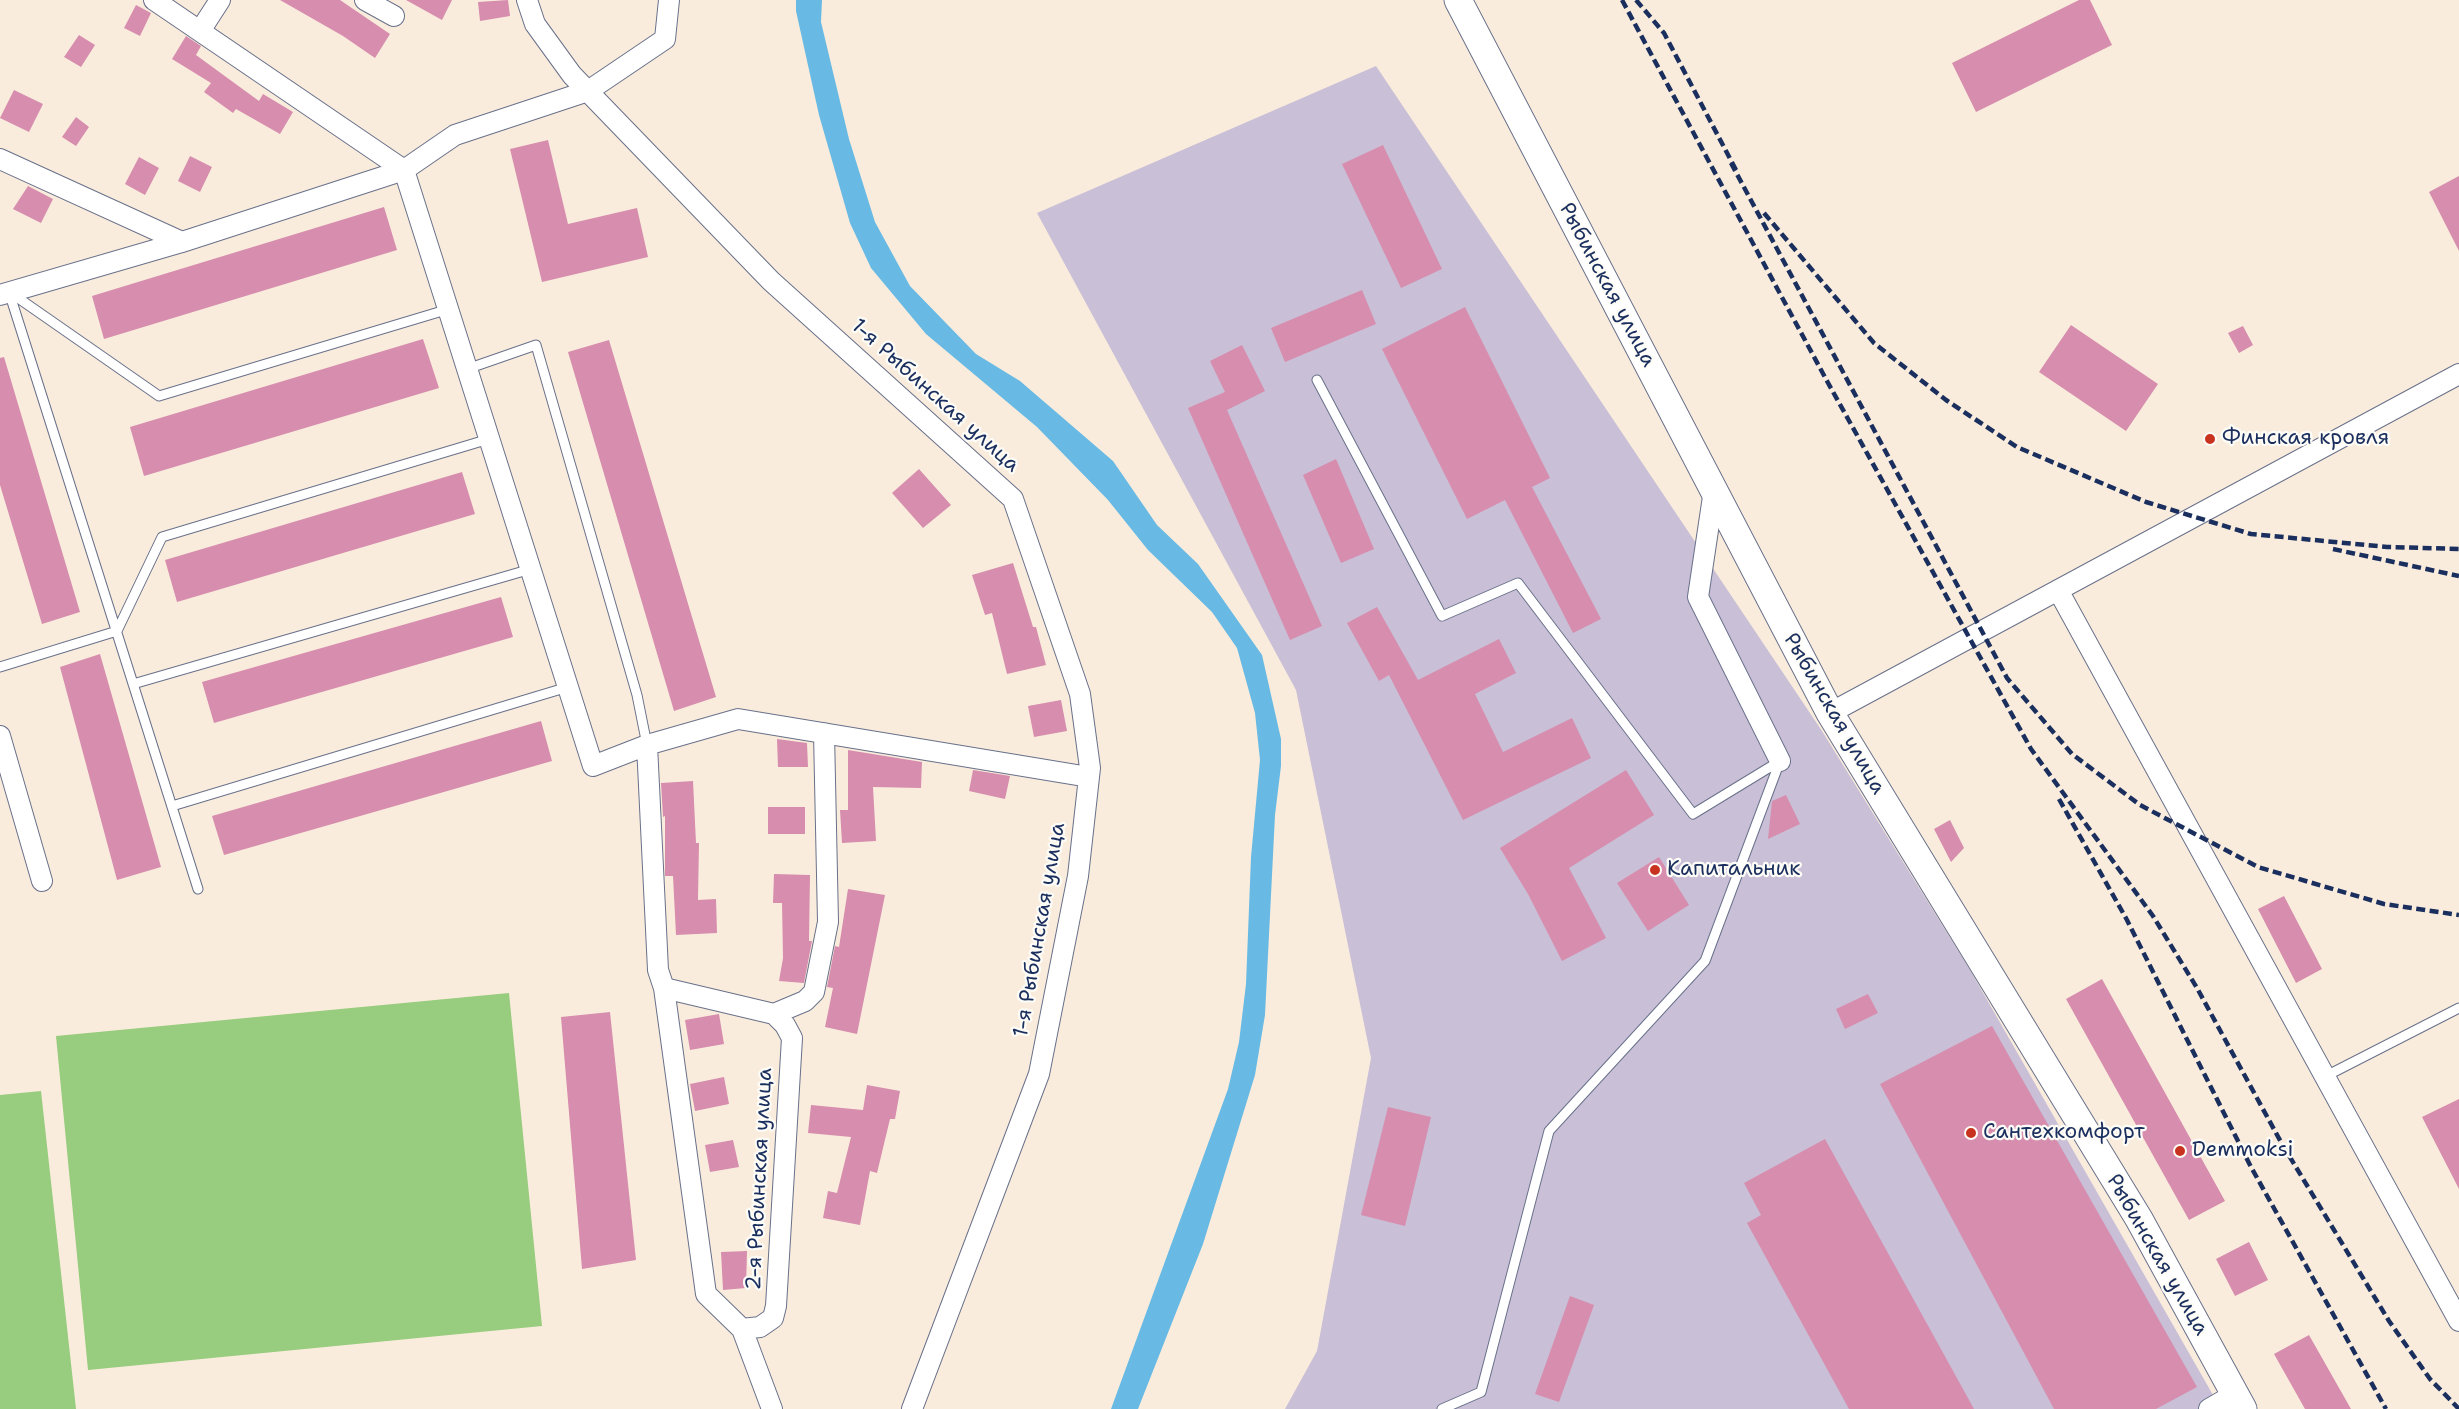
<!DOCTYPE html>
<meta charset="utf-8">
<style>
body{margin:0}
canvas{display:block;background:#f9ecdc}
</style>
<canvas width="2459" height="1409"></canvas>
<script>
const g = document.querySelector('canvas').getContext('2d');
g.lineJoin = 'round';
function paint(path, color) {
  g.fillStyle = color;
  g.fill(path, 'evenodd');
}
function poly(rows) {
  const path = new Path2D();
  for (const r of rows) {
    path.moveTo(r[0], r[1]);
    for (let i = 2; i < r.length; i += 2) path.lineTo(r[i], r[i + 1]);
  }
  return path;
}
function stroke(path, color, width, dash) {
  g.strokeStyle = color;
  g.lineWidth = width;
  g.lineCap = dash ? 'butt' : 'round';
  g.setLineDash(dash || []);
  g.stroke(path);
}
function drawText(font, color, halo, rows, align = 'center') {
  g.font = font + ' "Shantell Sans",sans-serif';
  g.lineWidth = 4.5;
  g.setLineDash([]);
  g.textBaseline = 'middle';
  g.strokeStyle = halo;
  g.fillStyle = color;
  for (const [text, x, y, turn = 0] of rows) {
    g.save();
    g.translate(x, y);
    g.rotate((+turn || 0) * Math.PI / 180);
    g.textAlign = isNaN(turn) ? turn : align;
    if (halo) g.strokeText(text, 0, 0);
    g.fillText(text, 0, 0);
    g.restore();
  }
}
paint(poly([
 [1376,66,1822,731,1970,970,2221,1409,1285,1409,1317,1351,1371,1058,1296,690,1037,213]
]), '#c9bfd7');
paint(poly([
 [509,993,542,1326,88,1370,56,1036],
 [41,1091,76,1409,0,1409,0,1095]
]), '#98cc7e');
paint(poly([
 [796,0,822,0,821,22,849,139,875,222,910,286,976,354,1020,381,1113,461,1157,525,1198,564,1262,655,1281,739,1281,766,1275,815,1265,1015,1255,1075,1203,1244,1138,1409,1111,1409,1228,1089,1239,1042,1246,984,1251,857,1260,760,1255,713,1237,648,1212,612,1148,550,1108,500,1037,427,926,334,871,268,850,223,819,115,796,11]
]), '#68bae4');
paint(poly([
 [280,0,340,0,390,34,375,58,343,36],
 [406,0,452,0,442,20],
 [508,0,510,16,480,21,478,2],
 [2079,0,2090,0,2112,45,1976,112,1952,63],
 [136,5,151,13,140,36,124,28],
 [79,35,95,45,81,67,64,57],
 [186,36,201,46,196,55,259,101,263,94,293,112,280,134,236,109,233,113,204,92,211,83,172,59],
 [14,90,43,104,29,132,0,118],
 [76,117,89,127,76,146,62,137],
 [548,140,568,224,637,208,648,257,542,282,510,149],
 [1383,145,1442,269,1401,288,1342,164],
 [190,156,212,167,200,192,178,181],
 [139,157,159,168,145,195,125,184],
 [2459,176,2459,251,2429,192],
 [28,186,53,199,41,223,13,209],
 [384,207,397,250,104,339,92,296],
 [1362,290,1376,324,1285,362,1271,328],
 [1465,307,1550,478,1532,487,1601,619,1573,633,1505,500,1467,519,1382,349],
 [2071,325,2158,384,2126,431,2039,372],
 [2243,326,2253,345,2239,353,2228,333],
 [423,339,439,388,144,476,130,427],
 [609,340,716,697,674,711,568,352],
 [1242,345,1265,391,1227,410,1322,626,1290,640,1188,408,1225,392,1210,361],
 [4,357,80,612,42,624,0,485,0,358],
 [1336,459,1374,549,1341,563,1303,475],
 [919,469,951,505,923,528,892,493],
 [462,472,475,514,177,602,165,560],
 [1013,563,1033,627,1036,627,1046,665,1007,674,992,613,985,615,972,575],
 [501,597,513,637,214,723,202,682],
 [1377,607,1418,680,1499,639,1516,673,1475,694,1503,752,1572,718,1591,758,1463,820,1389,675,1379,681,1347,623],
 [100,654,161,867,117,880,60,667],
 [1061,700,1067,731,1034,737,1028,706],
 [541,721,552,761,224,855,212,816],
 [777,739,807,743,808,767,778,767],
 [848,750,922,762,921,788,873,787,876,841,842,843,840,810,848,810],
 [973,770,1010,776,1005,799,969,791],
 [1626,770,1654,815,1569,868,1606,938,1562,961,1528,894,1500,848],
 [693,781,696,843,699,843,698,900,716,899,717,933,676,935,673,876,665,876,665,816,663,817,661,783],
 [1786,795,1800,824,1768,839,1772,801],
 [768,807,805,807,805,834,768,834],
 [1950,820,1964,848,1951,862,1934,829],
 [1659,857,1689,905,1648,931,1617,883],
 [774,874,810,875,809,941,812,941,804,983,779,981,783,958,782,903,773,903],
 [848,889,885,895,857,1034,825,1027,833,988,827,987,835,946,839,947],
 [2284,896,2322,969,2296,983,2258,909],
 [2102,979,2225,1201,2189,1220,2066,999],
 [1868,994,1878,1013,1845,1029,1836,1009],
 [610,1012,636,1260,582,1269,561,1017],
 [719,1014,724,1044,690,1050,685,1020],
 [1992,1026,2197,1387,2156,1409,2054,1409,1880,1084],
 [724,1077,729,1104,695,1111,690,1084],
 [867,1085,900,1091,895,1119,890,1119,877,1173,870,1171,860,1225,823,1218,828,1191,837,1193,851,1137,808,1133,811,1105,863,1110],
 [2459,1099,2459,1189,2422,1117],
 [1388,1107,1431,1117,1405,1226,1361,1215],
 [1825,1139,1974,1409,1849,1409,1747,1223,1761,1215,1744,1183],
 [733,1140,739,1167,710,1172,705,1145],
 [2249,1242,2268,1280,2235,1296,2216,1259],
 [747,1251,746,1288,723,1290,721,1252],
 [1570,1296,1594,1305,1559,1402,1535,1394],
 [2309,1335,2351,1409,2305,1409,2274,1354]
]), '#d78dae');
const lane = poly([
 [9,292,198,889],
 [11,293,159,396,449,309],
 [467,369,536,345,637,695,647,745],
 [1317,380,1442,616,1518,583,1693,814,1780,761],
 [0,667,117,631,162,537,489,439],
 [133,684,531,569],
 [172,806,568,687],
 [2326,1076,2459,1008],
 [1442,1409,1481,1392,1549,1131,1705,961,1780,761]
]);
const street = poly([
 [154,0,404,170],
 [365,0,394,16],
 [527,0,535,24,572,75,771,281,1013,499,1080,694,1090,768,1078,876,1039,1074,912,1409],
 [200,31,220,0],
 [0,159,182,242,404,170,455,135,588,91,665,39,669,0],
 [404,170,593,766,647,745,658,970,664,988,706,1294,742,1329,772,1409],
 [0,295,182,242],
 [1714,490,1698,597,1780,761],
 [2058,590,2459,1321],
 [1830,713,2459,374],
 [0,736,42,881],
 [647,745,738,719,1089,777],
 [664,988,774,1014,805,1001,814,992,828,922,824,733],
 [742,1329,760,1327,773,1318,776,1306,792,1038,785,1025,774,1014],
 [2209,1409,2235,1394]
]);
const secondary = poly([
 [1458,0,1830,713,2139,1219,2243,1409]
]);
stroke(lane, '#69718a', 11);
stroke(street, '#69718a', 22);
stroke(secondary, '#69718a', 29);
stroke(lane, '#fff', 9);
stroke(street, '#fff', 20);
stroke(secondary, '#fff', 27);
stroke(poly([
 [1622,0,1827,381,2031,749,2153,916,2197,988,2282,1144,2389,1321,2430,1379,2459,1409],
 [1636,0,1664,33,1736,170],
 [1731,163,2007,678,2072,754,2140,805,2258,867,2384,904,2459,915],
 [1764,213,1874,343,1946,400,2017,447,2146,502,2251,534,2387,547,2459,549],
 [2333,549,2459,576],
 [2059,799,2127,920,2251,1167,2386,1409]
]), '#1b2f5e', 4.5, [9, 4.5]);
for (const [x, y, r, color] of [
 [2210,439,6,"#c8321e"],
 [1655,870,6,"#c8321e"],
 [1971,1133,6,"#c8321e"],
 [2180,1151,6,"#c8321e"]
]) {
  const dot = new Path2D();
  dot.arc(x, y, r, 0, 2 * Math.PI);
  g.fillStyle = color;
  g.fill(dot);
  stroke(dot, '#fdfcf7', 2);
}
drawText('21px', '#1b2f5e', '#fdfcf7', [
 ["Рыбинская улица",1607,285,62],
 ["1-я Рыбинская улица",935,396,42],
 ["Рыбинская улица",1834,714,60],
 ["1-я Рыбинская улица",1040,930,-80],
 ["2-я Рыбинская улица",760,1179,-87],
 ["Рыбинская улица",2157,1255,60]
]);
drawText('21px', '#1b2f5e', '#fdfcf7', [
 ["Финская кровля",2222,439],
 ["Капитальник",1667,870],
 ["Сантехкомфорт",1983,1133],
 ["Demmoksi",2192,1151]
], 'left');
</script>
